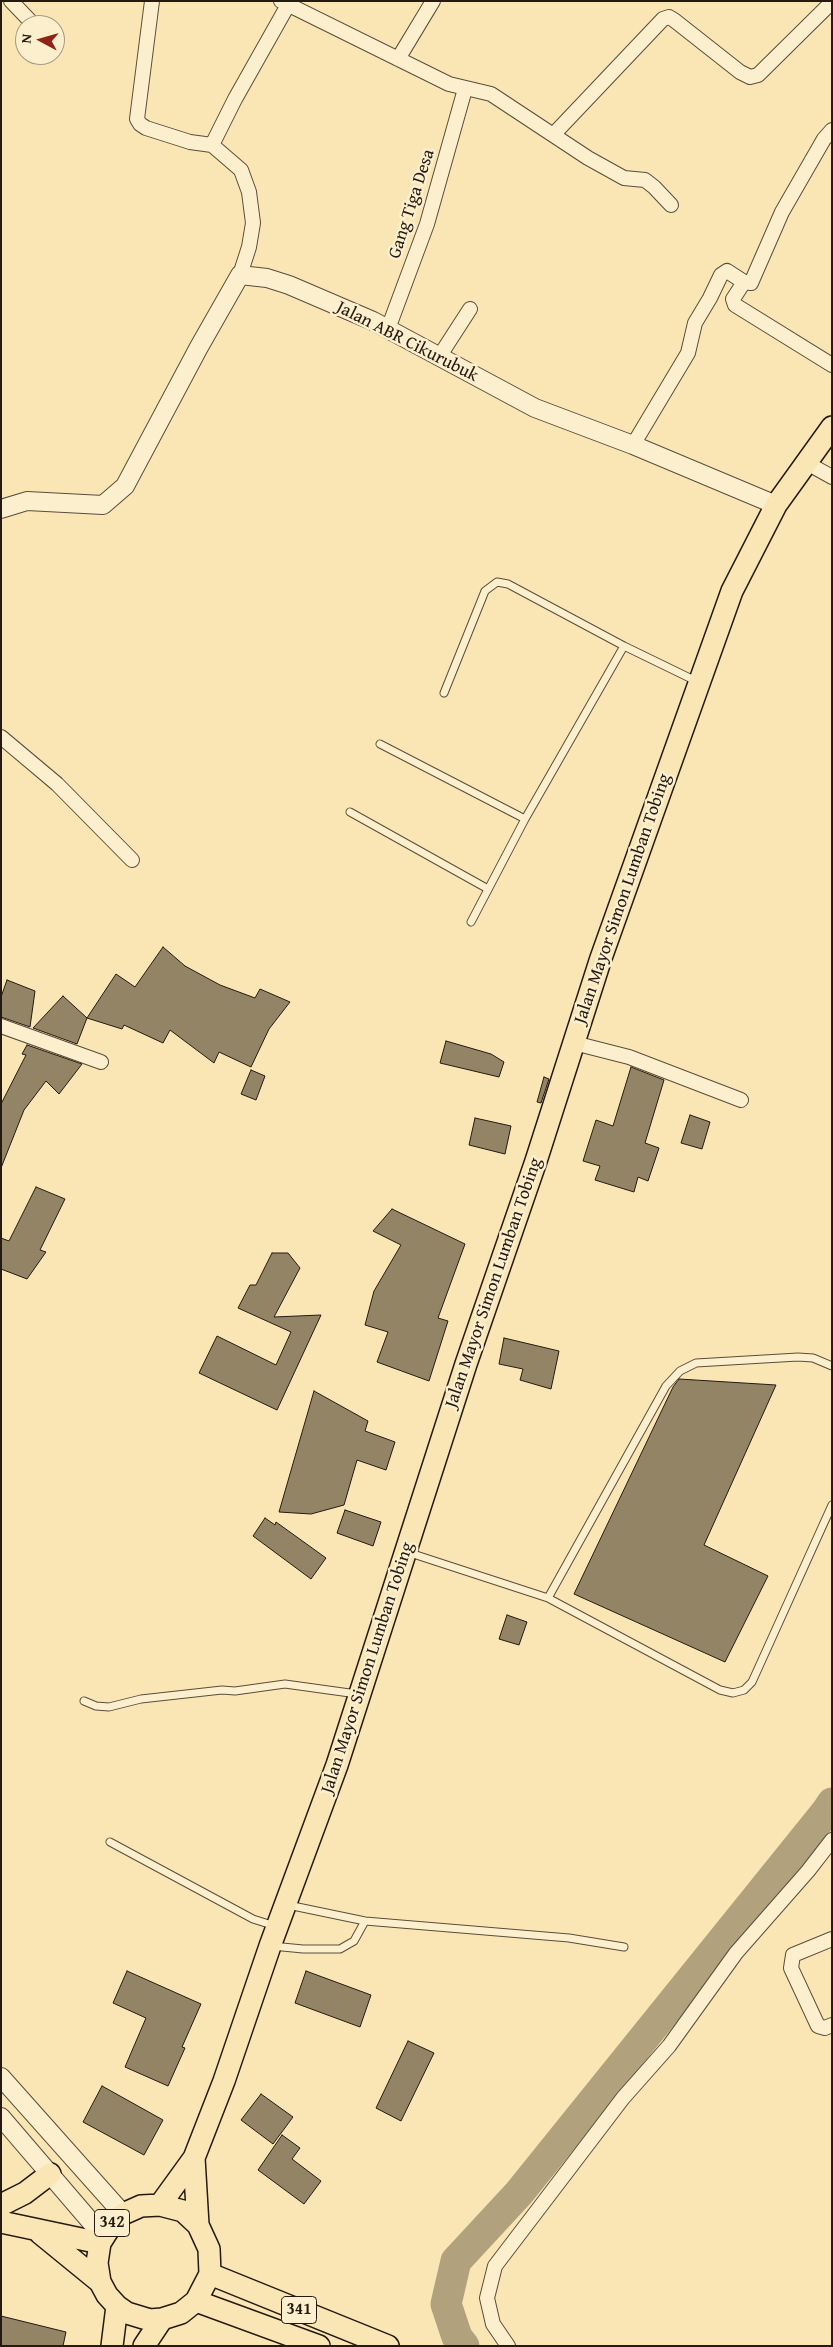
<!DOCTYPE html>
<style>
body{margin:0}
#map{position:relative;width:833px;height:2347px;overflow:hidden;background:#fae6b4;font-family:"Gentium Book Plus",serif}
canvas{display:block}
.frame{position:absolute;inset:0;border:2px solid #241a12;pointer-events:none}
.north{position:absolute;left:15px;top:15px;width:50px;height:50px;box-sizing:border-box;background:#fcefce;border:1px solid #a69a83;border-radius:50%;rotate:276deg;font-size:14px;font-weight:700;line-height:20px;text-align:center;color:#241a12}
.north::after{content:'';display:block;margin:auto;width:18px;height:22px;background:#8f2418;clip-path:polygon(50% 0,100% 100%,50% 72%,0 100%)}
</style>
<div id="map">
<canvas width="833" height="2347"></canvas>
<div class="frame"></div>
<div class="north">N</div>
</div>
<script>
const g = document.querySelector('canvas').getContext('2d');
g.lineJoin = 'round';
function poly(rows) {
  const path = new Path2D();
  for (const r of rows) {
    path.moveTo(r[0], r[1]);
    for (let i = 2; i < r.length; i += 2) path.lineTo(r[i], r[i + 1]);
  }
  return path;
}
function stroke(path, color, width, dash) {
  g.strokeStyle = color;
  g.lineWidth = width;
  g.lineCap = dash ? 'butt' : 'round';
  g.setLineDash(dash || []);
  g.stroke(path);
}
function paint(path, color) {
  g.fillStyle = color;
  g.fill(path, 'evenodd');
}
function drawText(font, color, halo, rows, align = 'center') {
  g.font = font + ' "Gentium Book Plus",serif';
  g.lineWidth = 5;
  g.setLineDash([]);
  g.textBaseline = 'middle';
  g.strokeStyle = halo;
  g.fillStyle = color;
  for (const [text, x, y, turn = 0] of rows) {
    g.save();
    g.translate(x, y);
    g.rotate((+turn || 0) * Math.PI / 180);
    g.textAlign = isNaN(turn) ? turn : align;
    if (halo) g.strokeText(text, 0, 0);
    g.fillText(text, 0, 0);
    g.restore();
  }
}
stroke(poly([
 [464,2346,457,2337,446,2304,456,2261,519,2193,826,1812,832,1803]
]), '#b1a17d', 31);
const building = poly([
 [163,947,185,966,220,985,255,998,260,989,290,1002,269,1029,251,1067,219,1052,214,1063,170,1030,163,1043,124,1025,122,1029,87,1018,116,974,135,987,163,947],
 [7,980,35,991,30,1027,1,1017,1,997,7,980],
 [63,996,87,1018,77,1044,33,1028,63,996],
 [446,1041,491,1054,504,1062,499,1077,440,1063,446,1041],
 [27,1045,82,1064,59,1094,46,1081,24,1110,1,1168,1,1104,26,1055,22,1054,27,1045],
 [631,1067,664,1080,645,1143,659,1148,648,1181,638,1177,634,1192,595,1180,600,1166,583,1161,596,1120,613,1126,631,1067],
 [251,1070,265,1076,256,1100,241,1094,251,1070],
 [544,1077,549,1079,541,1103,537,1102,544,1077],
 [690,1115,710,1122,702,1149,681,1143,690,1115],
 [475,1118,511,1126,505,1154,469,1145,475,1118],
 [36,1187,65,1199,40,1250,46,1252,27,1279,1,1269,1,1238,9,1241,36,1187],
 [392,1209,465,1244,438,1318,448,1321,429,1381,377,1362,388,1332,365,1325,374,1291,401,1245,373,1231,392,1209],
 [272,1253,288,1253,300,1268,274,1317,321,1315,277,1410,199,1373,217,1336,276,1365,291,1332,238,1308,250,1285,256,1285,272,1253],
 [504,1338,559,1351,551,1389,520,1380,523,1369,499,1364,504,1338],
 [679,1379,776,1385,704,1545,768,1576,725,1662,574,1594,673,1387,679,1379],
 [314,1391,368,1421,365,1431,395,1442,386,1470,357,1460,344,1505,311,1514,279,1512,314,1391],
 [345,1510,381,1522,373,1546,337,1533,345,1510],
 [265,1518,275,1525,276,1522,326,1558,311,1579,253,1536,265,1518],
 [507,1615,527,1622,519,1645,499,1639,507,1615],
 [127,1971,201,2004,182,2047,185,2048,168,2086,125,2067,146,2018,113,2003,127,1971],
 [306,1971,371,1995,360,2027,295,2003,306,1971],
 [408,2041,434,2053,401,2121,376,2108,408,2041],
 [102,2086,163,2120,144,2155,83,2122,102,2086],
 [261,2094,293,2117,273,2144,241,2120,261,2094],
 [282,2135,300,2148,292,2159,321,2181,304,2204,258,2170,282,2135],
 [1,2316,66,2332,63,2346,1,2346,1,2316]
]);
paint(building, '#938466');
stroke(building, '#241a12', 1);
const service = poly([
 [444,693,485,591,497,582,508,584,624,646,696,681],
 [380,744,525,819],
 [350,812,488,889],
 [471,922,525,819,624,646],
 [407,1552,548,1598,720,1690,733,1693,744,1690,752,1682,832,1505],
 [548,1598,666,1386,680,1371,696,1363,798,1357,813,1358,832,1366],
 [84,1701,96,1706,109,1707,141,1699,222,1690,235,1691,285,1684,357,1694],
 [110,1842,253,1919,275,1926],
 [288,1905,365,1921,569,1938,624,1947],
 [272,1946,303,1949,340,1949,354,1941,365,1921]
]);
const minor = poly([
 [11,1,34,25],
 [152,1,137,119,140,124,146,128,190,142,212,145,241,170,249,192,253,223,249,247,240,275],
 [281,1,449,84,491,94,588,158,624,178,645,180,654,187,671,205],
 [398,59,433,1],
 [553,135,663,19,669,17,674,20,740,72,750,77,758,75,832,2],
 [212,145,235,99,288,5],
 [744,282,733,299,735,305,832,365],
 [388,329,427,224,465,89],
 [439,357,470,309],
 [633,445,688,353,695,323,710,298,721,275,727,271,744,282,751,283,782,212,824,139,832,130],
 [805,462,832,477],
 [1,737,57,784,132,860],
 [1,1026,101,1062],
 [574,1043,629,1057,741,1100],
 [832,1939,793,1955,791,1968,818,2026,825,2028,832,2025],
 [508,2346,493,2324,487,2298,495,2266,623,2098,669,2046,736,1953,808,1871,832,1840]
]);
const tertiary = poly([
 [1,509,27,501,103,505,125,486,199,347,240,275,267,278,289,285,373,321,535,408,633,445,776,505],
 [1,2077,123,2214],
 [1,2117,103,2236]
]);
const primary = poly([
 [194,2158,198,2225],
 [1,2205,25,2193,50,2174],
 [160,2205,194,2158,224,2081,270,1946,337,1765,466,1364,536,1161,601,958,732,591,776,505,832,427],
 [160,2205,183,2211,198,2225,209,2249,210,2274,196,2301,181,2313,162,2319,150,2320,127,2313,117,2306,107,2295,100,2282,97,2263,100,2243,112,2224,123,2214,141,2206,160,2205],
 [1,2222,100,2243],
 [40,2233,100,2282],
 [210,2274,388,2346],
 [196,2301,319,2346],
 [112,2346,117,2306],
 [144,2346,162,2319]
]);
stroke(service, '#5a4d3a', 9);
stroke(minor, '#5a4d3a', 16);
stroke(tertiary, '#5a4d3a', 20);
stroke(primary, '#241a12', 24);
stroke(service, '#fcefce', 7);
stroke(minor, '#fcefce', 14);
stroke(tertiary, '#fcefce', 18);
stroke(primary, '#fae6b4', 21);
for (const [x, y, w] of [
 [112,2223,35],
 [299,2310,35]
]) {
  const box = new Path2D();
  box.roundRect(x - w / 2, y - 13.5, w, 27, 4);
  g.fillStyle = '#fcefce';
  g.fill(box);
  stroke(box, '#241a12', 1);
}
drawText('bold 16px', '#241a12', null, [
 ["342",112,2223],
 ["341",299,2310]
]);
drawText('18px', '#241a12', '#fcefce', [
 ["Gang Tiga Desa",412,204,-72],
 ["Jalan ABR Cikurubuk",407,342,27],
 ["Jalan Mayor Simon Lumban Tobing",623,899,-71],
 ["Jalan Mayor Simon Lumban Tobing",494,1283,-71],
 ["Jalan Mayor Simon Lumban Tobing",368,1668,-72]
]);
</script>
